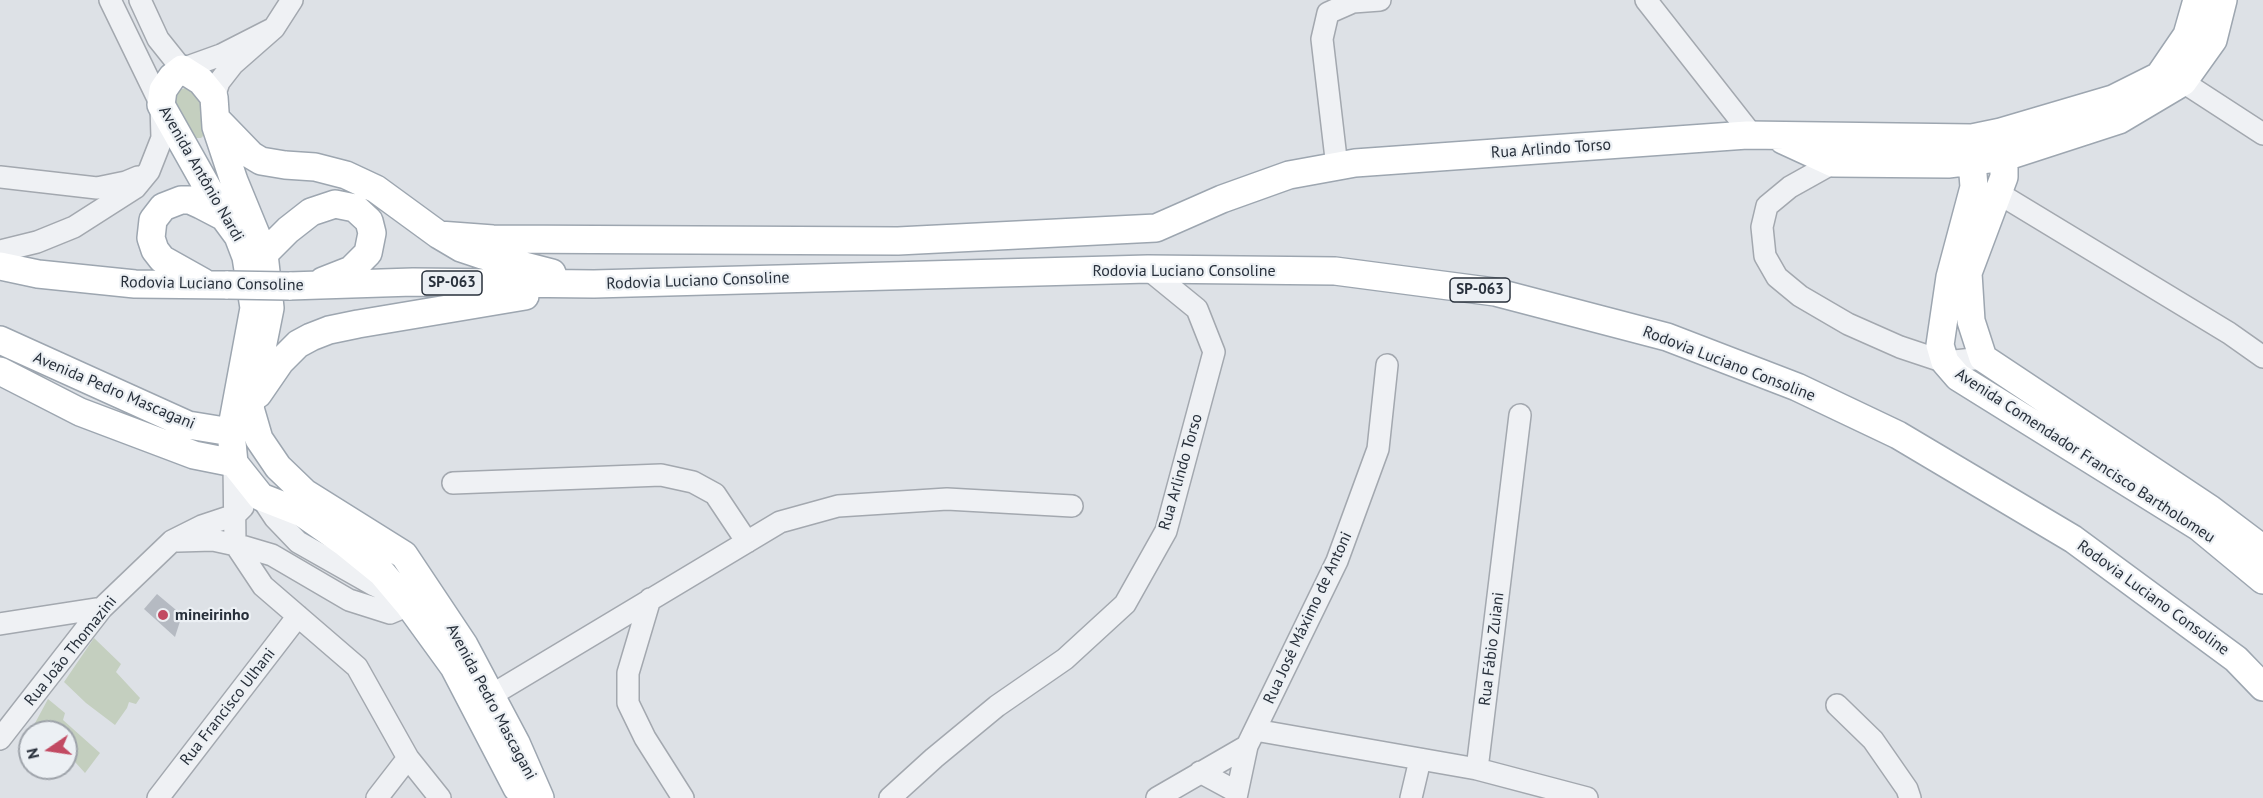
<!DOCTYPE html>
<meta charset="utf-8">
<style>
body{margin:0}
#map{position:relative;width:2263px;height:798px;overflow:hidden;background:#dde1e6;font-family:"PT Sans",sans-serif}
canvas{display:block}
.north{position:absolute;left:18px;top:720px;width:60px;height:60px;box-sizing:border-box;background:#ecf0f4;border:2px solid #9ea3aa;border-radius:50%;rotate:257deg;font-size:16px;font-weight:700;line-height:24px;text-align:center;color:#28303b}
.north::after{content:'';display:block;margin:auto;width:21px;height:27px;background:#c24a62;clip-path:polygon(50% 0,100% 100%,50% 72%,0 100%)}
</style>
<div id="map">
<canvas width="2263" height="798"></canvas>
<div class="north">N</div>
</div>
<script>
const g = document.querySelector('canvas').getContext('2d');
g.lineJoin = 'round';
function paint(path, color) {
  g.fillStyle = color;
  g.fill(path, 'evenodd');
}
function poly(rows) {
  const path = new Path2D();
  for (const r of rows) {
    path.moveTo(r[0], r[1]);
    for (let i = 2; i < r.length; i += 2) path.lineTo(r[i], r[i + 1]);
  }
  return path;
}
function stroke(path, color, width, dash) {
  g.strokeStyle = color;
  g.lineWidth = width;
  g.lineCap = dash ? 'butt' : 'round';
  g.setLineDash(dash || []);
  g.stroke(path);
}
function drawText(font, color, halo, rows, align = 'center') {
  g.font = font + ' "PT Sans",sans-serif';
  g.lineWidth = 4.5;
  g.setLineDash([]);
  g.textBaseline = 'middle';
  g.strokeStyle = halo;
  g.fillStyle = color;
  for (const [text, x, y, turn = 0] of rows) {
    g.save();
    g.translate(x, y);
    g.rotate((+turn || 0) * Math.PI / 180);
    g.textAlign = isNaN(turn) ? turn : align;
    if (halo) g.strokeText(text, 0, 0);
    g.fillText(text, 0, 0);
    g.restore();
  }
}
paint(poly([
 [188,87,204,95,206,133,201,138,193,138,188,134,173,98,179,90],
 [94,638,121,664,116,672,140,698,136,704,129,702,127,708,115,725,86,703,64,682],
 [48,699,65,713,63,720,100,753,85,773,66,752,66,732,43,732,34,725]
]), '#c4cfbf');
paint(poly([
 [157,594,182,615,175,637,144,609]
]), '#b5bac2');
const minor = poly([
 [140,0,158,39,182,69,221,55,274,28],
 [1646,0,1752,135],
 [2183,82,2263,134],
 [214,97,219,82,233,64,274,28,292,0],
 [1833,163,1790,187,1767,206,1762,227,1765,256,1777,277,1800,296,1848,324,1900,347,1945,362,1983,358],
 [1337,167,1322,39,1328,13,1353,2,1380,0],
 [0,177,97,188,126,182,138,177],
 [1998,193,2229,333,2263,357],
 [0,251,37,242,74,227,135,188,149,171,162,138,161,105,110,0],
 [1520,415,1477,769,1587,798],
 [234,463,235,544,263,586,357,667,408,758,440,798],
 [453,483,661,475,693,482,715,494,747,542],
 [261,497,275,518,298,542,374,585,399,597],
 [178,541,213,540,245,547,272,555,349,600,390,613,409,605],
 [650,599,628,673,628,703,645,738,683,798],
 [0,624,102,608],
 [480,702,780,522,838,506,947,499,1072,506],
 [1837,705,1873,740,1907,789,1910,798],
 [1255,730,1477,769],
 [0,739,102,608,172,541,202,526,235,515,243,507],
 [1200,772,1237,792],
 [158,798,298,616],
 [377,798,408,758],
 [890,798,934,758,997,706,1065,659,1125,604,1166,531,1214,352,1197,309,1148,269],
 [1157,798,1247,746],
 [1236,798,1247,746,1337,561,1378,449,1387,365],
 [1411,798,1420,760]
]);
const major = poly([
 [219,122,251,155,261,161,285,165,315,167,346,175,376,189,439,235,461,248,482,255,552,273],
 [2001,132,2004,144,2004,177,1968,273,1971,321,1983,358,2210,509,2263,549],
 [1972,138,1971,148,1974,187,1950,277,1940,345,1945,362,1958,377,2199,527,2263,580],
 [1783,140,1833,163,1948,164,2005,157,2119,120,2183,82,2213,40,2223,0],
 [439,235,493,239,898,241,1156,228,1222,199,1289,175,1355,163,1747,135,1972,138,2001,132,2113,99,2159,76,2187,35,2197,0],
 [264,254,288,230,311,212,335,204,355,208,369,221,372,233,368,253,351,270,323,281],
 [0,266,38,274,135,284,228,285],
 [203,282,162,259,155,250,151,238,153,220,163,207,181,200,190,200,201,205,224,217],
 [289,286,413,282,594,284,1148,269,1335,271,1495,292,1667,337,1797,387,1898,435,2073,539,2236,659,2263,687],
 [0,340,188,425,231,432],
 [0,371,80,412,194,455,234,463,261,497,302,513,345,543,382,573,409,605,454,667,517,788],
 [258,394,280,362,298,344,311,337,329,330,358,324,525,296],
 [234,463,231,432,254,308,246,257,238,236,224,217,161,105,163,90,172,77,182,69,201,81,214,97,216,127,234,181,264,254,270,308,250,408,259,439,278,467,305,493,404,555,464,645,516,743,540,798]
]);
stroke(minor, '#a3a8af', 24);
stroke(major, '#9da6b0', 30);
stroke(minor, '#eff1f4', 21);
stroke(major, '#fff', 27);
const majorBridge = poly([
 [228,285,289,286]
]);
stroke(majorBridge, '#9da6b0', 30, []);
stroke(majorBridge, '#fff', 27);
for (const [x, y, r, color] of [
 [163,615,6,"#c24a62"]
]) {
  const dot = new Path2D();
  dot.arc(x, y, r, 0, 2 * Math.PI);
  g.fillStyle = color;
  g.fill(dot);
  stroke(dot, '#ecf0f4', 2);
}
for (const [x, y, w] of [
 [452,283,60],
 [1480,290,60]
]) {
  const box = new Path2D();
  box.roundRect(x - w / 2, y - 12, w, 24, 4.5);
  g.fillStyle = '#ecf0f4';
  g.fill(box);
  stroke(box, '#28303b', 1.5);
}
drawText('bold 15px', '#28303b', null, [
 ["SP-063",452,283],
 ["SP-063",1480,290]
]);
drawText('16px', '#28303b', '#ecf0f4', [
 ["Rua Arlindo Torso",1551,149,-4],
 ["Avenida Antônio Nardi",201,174,60],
 ["Rodovia Luciano Consoline",1184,271],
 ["Rodovia Luciano Consoline",698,281,-2],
 ["Rodovia Luciano Consoline",212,284,1],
 ["Rodovia Luciano Consoline",1729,364,21],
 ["Avenida Pedro Mascagani",114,391,23],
 ["Avenida Comendador Francisco Bartholomeu",2085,456,33],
 ["Rua Arlindo Torso",1181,472,-74],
 ["Rodovia Luciano Consoline",2153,598,36],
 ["Rua José Máximo de Antoni",1308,618,-65],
 ["Rua Fábio Zuiani",1492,649,-83],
 ["Rua João Thomazini",71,651,-51],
 ["Avenida Pedro Mascagani",491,702,62],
 ["Rua Francisco Ulhani",228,707,-52]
]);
drawText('bold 16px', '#28303b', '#ecf0f4', [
 ["mineirinho",175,615]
], 'left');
</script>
